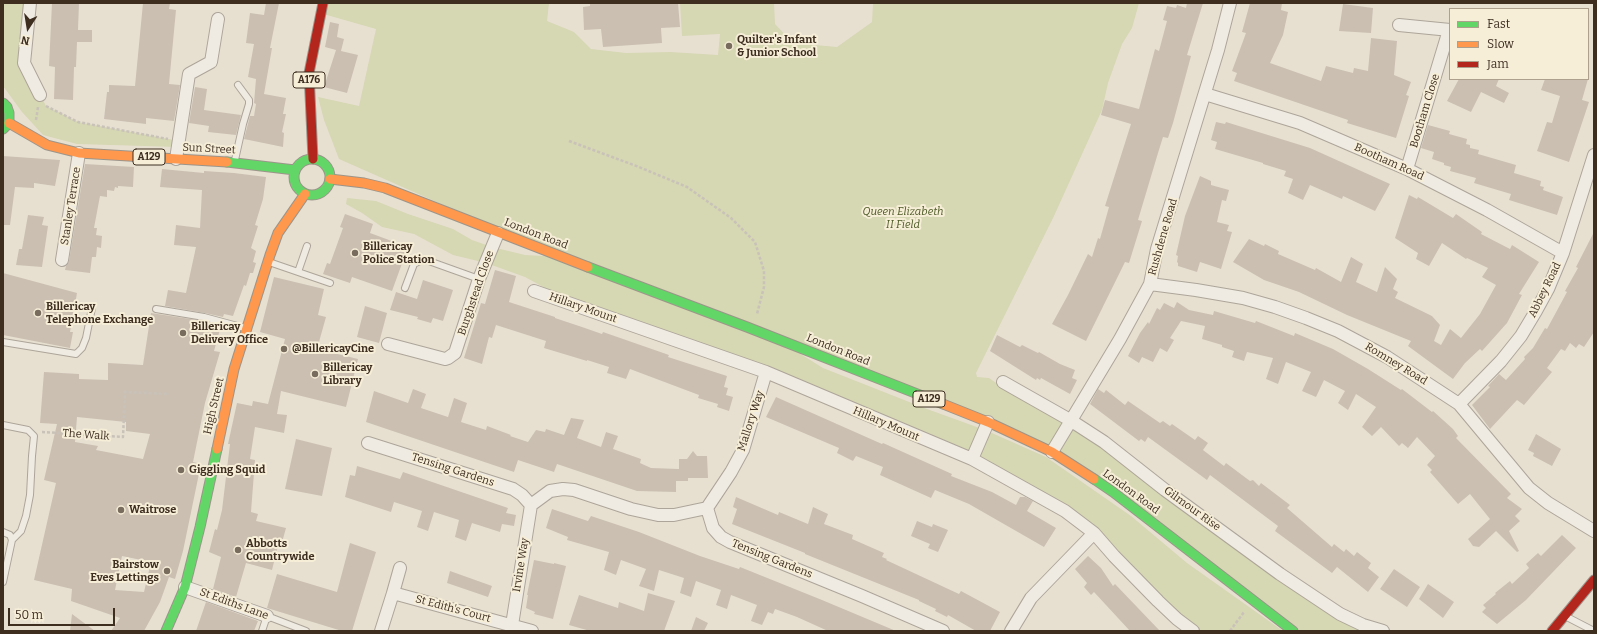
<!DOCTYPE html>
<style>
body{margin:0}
#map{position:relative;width:1597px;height:634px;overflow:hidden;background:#e7e0d1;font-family:Bitter,serif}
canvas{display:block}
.frame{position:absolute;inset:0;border:4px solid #3d2e20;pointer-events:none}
.legend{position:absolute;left:1449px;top:8px;width:140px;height:72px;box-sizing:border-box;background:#f7eed8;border:1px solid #ada18e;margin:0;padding:5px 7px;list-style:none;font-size:12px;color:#3d2e20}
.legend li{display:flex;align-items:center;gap:8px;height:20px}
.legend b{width:20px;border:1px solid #ada18e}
.north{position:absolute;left:8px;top:8px;width:40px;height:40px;-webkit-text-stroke:3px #f7eed8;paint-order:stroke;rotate:192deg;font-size:11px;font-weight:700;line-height:16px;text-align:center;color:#3d2e20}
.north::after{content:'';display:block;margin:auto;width:14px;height:18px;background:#3d2e20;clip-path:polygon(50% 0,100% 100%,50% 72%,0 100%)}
.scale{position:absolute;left:8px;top:608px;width:107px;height:18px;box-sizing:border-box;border:2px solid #3d2e20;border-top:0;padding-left:5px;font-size:12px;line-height:14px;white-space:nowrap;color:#3d2e20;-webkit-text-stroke:3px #f7eed8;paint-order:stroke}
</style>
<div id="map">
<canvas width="1597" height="634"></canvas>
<div class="frame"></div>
<ul class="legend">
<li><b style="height:5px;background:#63d668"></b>Fast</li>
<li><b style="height:5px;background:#ff974d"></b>Slow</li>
<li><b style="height:5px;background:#b3261e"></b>Jam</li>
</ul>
<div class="north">N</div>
<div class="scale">50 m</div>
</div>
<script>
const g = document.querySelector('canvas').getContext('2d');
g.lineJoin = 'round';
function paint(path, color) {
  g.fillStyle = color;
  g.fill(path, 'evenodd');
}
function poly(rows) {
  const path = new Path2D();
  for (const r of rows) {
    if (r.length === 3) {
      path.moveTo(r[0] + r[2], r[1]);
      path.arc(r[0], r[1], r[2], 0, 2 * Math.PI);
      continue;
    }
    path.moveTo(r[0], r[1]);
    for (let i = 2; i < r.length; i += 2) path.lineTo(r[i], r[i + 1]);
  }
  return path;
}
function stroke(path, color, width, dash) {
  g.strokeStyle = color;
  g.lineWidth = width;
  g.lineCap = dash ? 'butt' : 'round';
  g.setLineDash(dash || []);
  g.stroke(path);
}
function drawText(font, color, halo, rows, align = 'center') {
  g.font = font + ' Bitter,serif';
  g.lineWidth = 4;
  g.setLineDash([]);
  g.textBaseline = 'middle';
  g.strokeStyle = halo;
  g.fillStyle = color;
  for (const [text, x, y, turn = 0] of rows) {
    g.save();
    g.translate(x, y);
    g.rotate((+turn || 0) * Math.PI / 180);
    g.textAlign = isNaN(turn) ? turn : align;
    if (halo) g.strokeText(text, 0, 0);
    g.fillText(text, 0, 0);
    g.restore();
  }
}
paint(poly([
 [3,3,30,3,24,63,46,106,78,122,179,141,178,147,77,144,43,135,22,112,3,86],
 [322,3,549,3,547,21,574,32,591,49,626,53,670,52,718,55,720,34,682,36,680,3,774,3,775,24,793,43,837,47,872,22,873,3,1139,3,1132,28,1122,44,1108,83,1102,110,1054,216,976,373,977,377,989,378,1011,393,1070,420,1340,614,1383,631,1293,631,1052,452,778,340,823,368,927,409,985,430,1046,457,1131,516,1187,563,1283,631,1193,631,1094,533,972,459,556,294,525,277,486,263,453,255,414,234,382,227,362,213,346,204,347,198,376,201,408,214,453,229,472,240,492,247,525,255,561,257,339,159,324,120,318,97,359,106,376,29,320,13]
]), '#d6d7b3');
paint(poly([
 [52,3,79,3,78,30,92,30,92,42,77,42,76,67,74,67,73,100,54,99,55,67,49,66],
 [143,3,170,3,169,9,176,10,169,84,180,85,174,121,146,118,146,124,104,119,107,92,109,92,109,85,135,86],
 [266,3,279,3,270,48,272,48,264,94,286,98,283,114,286,114,282,132,284,133,283,147,244,139,250,116,254,116,256,104,254,103,256,79,248,77,254,44,246,43,250,13,264,15],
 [590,3,678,3,680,27,661,28,662,43,603,47,601,29,584,30,583,7,590,6],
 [1187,3,1203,3,1187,55,1191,56,1173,123,1168,138,1163,137,1158,153,1138,220,1142,221,1129,263,1125,262,1086,341,1052,324,1068,295,1088,254,1092,257,1098,238,1100,239,1109,207,1105,206,1131,124,1101,115,1105,100,1139,109,1155,49,1159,51,1167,21,1163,20,1167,6,1176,8,1177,5,1186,8],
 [1250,3,1282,3,1281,10,1288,12,1283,35,1270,63,1321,81,1326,66,1353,73,1354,68,1368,71,1371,38,1397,41,1394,75,1411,82,1406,95,1409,96,1396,138,1347,123,1348,120,1234,81,1237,73,1232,71,1246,33,1242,32],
 [1343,4,1373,8,1371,33,1339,31],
 [330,22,339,24,337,37,344,39,341,51,358,55,347,93,324,87,336,50,325,47],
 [1459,79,1499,79,1496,86,1509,93,1504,103,1481,92,1471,112,1447,101],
 [1545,79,1588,79,1582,100,1589,102,1569,162,1537,151,1547,122,1552,123,1560,96,1541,90],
 [195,87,207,89,204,110,241,115,236,135,208,132,209,126,189,123],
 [1216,122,1225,124,1226,122,1310,148,1390,184,1375,211,1343,196,1342,199,1310,185,1303,200,1288,193,1293,179,1284,176,1286,171,1263,164,1263,163,1215,149,1217,142,1211,140],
 [1428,125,1450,131,1449,134,1467,139,1466,144,1470,145,1470,148,1479,150,1478,154,1516,165,1514,173,1541,181,1540,186,1544,187,1543,190,1563,197,1557,215,1509,200,1511,194,1474,183,1476,178,1450,171,1451,167,1444,165,1444,163,1432,159,1434,152,1421,148],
 [3,156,60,160,55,186,34,183,34,188,15,187,10,225,3,225],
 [85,164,134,167,133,187,118,186,118,188,115,187,114,191,107,190,107,197,100,196,94,228,97,228,96,235,102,236,101,248,97,247,96,257,92,257,90,273,65,270,66,266,69,261],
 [162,169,204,173,204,171,234,173,266,177,263,199,255,225,258,226,251,248,256,251,253,262,256,263,253,273,250,273,246,286,244,285,233,316,224,314,223,317,205,313,165,306,168,290,186,293,196,247,174,245,176,225,200,228,202,190,160,187],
 [1200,176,1211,181,1211,185,1229,190,1226,201,1222,200,1217,222,1229,225,1227,231,1232,232,1221,269,1200,262,1197,272,1178,266,1178,263,1177,262,1178,256,1176,255,1185,216],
 [1409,195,1417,199,1418,197,1453,218,1456,214,1482,232,1481,234,1510,249,1512,245,1539,262,1519,294,1522,295,1507,323,1482,351,1480,349,1465,363,1453,379,1408,346,1411,341,1347,315,1299,292,1264,280,1233,262,1249,239,1264,246,1265,244,1279,251,1278,254,1315,270,1316,268,1341,282,1351,257,1363,264,1356,282,1377,292,1385,267,1397,279,1393,289,1398,292,1395,298,1432,316,1440,325,1434,341,1441,345,1450,329,1461,338,1480,314,1496,285,1482,277,1488,268,1467,258,1466,259,1442,243,1429,266,1416,259,1418,253,1395,238],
 [345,214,373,224,370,233,408,247,392,291,352,277,350,283,323,274,327,263,330,264,343,228,340,227],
 [28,215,44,217,42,225,48,226,42,267,16,265,19,249,22,249],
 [1594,232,1594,332,1584,347,1579,344,1576,348,1570,343,1565,351,1561,349,1547,368,1552,372,1524,405,1517,400,1490,429,1472,405,1490,387,1488,386,1499,374,1506,380,1525,359,1524,357,1533,348,1545,328,1547,329,1567,292,1565,291,1578,268,1576,267],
 [495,270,516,276,509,302,555,317,555,318,582,327,602,334,603,332,669,355,668,357,727,376,724,387,728,388,726,395,733,397,729,411,717,407,718,404,698,398,699,395,630,369,626,379,607,373,609,367,587,360,587,361,544,348,546,341,496,325,492,338,489,337,482,364,464,358,481,303,485,304],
 [3,273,77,293,70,332,73,332,70,348,3,335],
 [274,277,324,289,318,315,326,317,317,349,358,359,346,407,281,391,277,414,287,415,284,433,255,427,250,459,255,460,251,512,258,514,256,521,286,528,281,546,278,546,272,570,246,563,236,597,213,589,221,557,209,552,215,529,217,530,222,510,230,444,228,444,237,403,252,406,253,401,268,404,285,339,260,332],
 [423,280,453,290,443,321,433,318,431,323,417,319,418,317,390,310,396,292,417,299],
 [1177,302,1189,310,1213,315,1214,311,1255,323,1256,321,1294,336,1295,333,1333,349,1368,369,1401,390,1402,389,1432,412,1433,411,1453,429,1458,436,1456,438,1511,494,1507,498,1522,509,1515,516,1520,521,1509,531,1519,551,1517,552,1496,531,1479,547,1473,546,1468,539,1490,519,1470,494,1458,504,1430,472,1432,470,1427,465,1435,456,1417,437,1408,448,1402,443,1399,446,1381,427,1372,436,1362,427,1376,407,1356,394,1348,410,1338,403,1345,391,1324,380,1316,397,1302,391,1311,372,1286,362,1278,384,1266,379,1273,358,1247,352,1244,361,1232,357,1234,351,1222,347,1222,345,1202,339,1205,326,1181,321,1170,338,1174,340,1167,352,1160,348,1153,362,1142,357,1139,363,1128,356,1140,333,1148,322,1149,324,1157,308,1160,310,1164,303,1174,308],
 [365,306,387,313,379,343,357,337],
 [151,313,203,321,221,326,214,351,220,352,205,403,193,462,201,464,183,551,175,579,169,577,160,602,144,631,111,631,120,618,71,601,72,589,34,580,56,483,44,480,57,424,40,423,44,372,79,374,79,379,108,380,108,363,143,365],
 [77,417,126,422,126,431,150,434,143,459,96,450,98,446,75,442],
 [122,556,151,562,144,592,115,590],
 [997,335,1020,347,1022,345,1038,353,1039,352,1060,364,1075,370,1072,378,1077,380,1070,394,1041,378,1040,380,1037,378,1036,380,990,351],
 [413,389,426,394,421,408,448,417,454,398,467,403,461,422,486,430,487,426,511,435,510,436,528,442,536,430,545,432,546,429,564,435,571,418,584,420,577,438,601,447,606,432,618,436,613,449,641,459,640,463,651,468,679,469,679,459,687,459,693,451,697,456,707,456,708,478,688,478,688,481,676,481,676,492,637,491,557,464,554,472,518,460,514,472,366,422,374,391,408,403],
 [1098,389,1104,393,1106,390,1125,405,1128,401,1160,423,1163,421,1170,426,1172,424,1195,440,1198,436,1208,443,1203,450,1224,466,1226,463,1250,481,1253,480,1259,486,1261,483,1290,505,1287,508,1332,547,1334,544,1344,552,1346,549,1354,556,1357,552,1371,563,1368,568,1379,577,1368,592,1337,567,1332,573,1275,531,1278,526,1210,475,1207,480,1148,437,1145,442,1141,439,1139,441,1090,404],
 [776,397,882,444,883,443,952,474,951,476,992,492,1016,505,1020,497,1025,497,1033,501,1027,511,1056,528,1044,547,969,504,935,490,931,498,880,475,883,467,856,456,853,461,837,453,839,448,766,417],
 [1536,434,1561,449,1552,466,1533,456,1534,453,1528,450],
 [296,439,332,448,322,496,285,489],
 [357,466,400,479,403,472,508,508,506,513,516,515,514,526,502,524,500,532,472,523,466,541,455,537,459,520,434,512,428,531,417,527,422,511,394,502,391,512,345,497,350,475,355,476],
 [736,497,778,515,779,512,808,524,813,507,828,514,824,524,853,535,852,539,884,553,882,557,887,559,886,560,959,594,961,591,1000,612,990,631,976,631,948,615,947,617,935,611,936,609,919,601,919,600,805,554,805,553,732,524,737,509,733,507],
 [552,509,588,521,591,516,639,532,700,556,739,569,740,567,822,600,896,631,828,631,797,617,775,609,773,614,768,612,762,625,751,621,757,605,731,595,727,609,716,605,721,590,696,581,691,597,680,593,684,578,659,570,654,591,639,586,646,569,621,560,616,575,604,570,609,552,567,540,568,537,546,528],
 [917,521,932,527,933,524,948,530,938,552,928,548,930,544,911,536],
 [1562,535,1576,548,1526,600,1497,624,1482,612,1486,608,1483,605,1496,594,1495,593,1510,581,1512,584,1529,568,1526,564,1538,553,1541,556],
 [350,543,376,552,352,631,342,631,267,608,277,574,337,592],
 [1088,556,1101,568,1113,586,1115,584,1160,631,1130,631,1094,592,1091,595,1084,587,1087,583,1075,569],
 [534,560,554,564,554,563,566,566,553,619,534,614,535,612,526,608,528,595,527,595],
 [1394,569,1420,587,1407,607,1380,589],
 [450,571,492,586,488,597,447,583],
 [1428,584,1454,602,1443,618,1419,599],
 [648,593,675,601,664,631,590,631,569,625,579,595,618,608,619,602,644,611],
 [206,602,258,621,254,631,196,631],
 [72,614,95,631,70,631],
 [696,617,708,623,704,631,691,631]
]), '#cbbfb2');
const lane = poly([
 [235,160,243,124,249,104,249,100,238,85],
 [269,262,330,283],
 [298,272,307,246],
 [405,288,414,264,420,261,426,260,479,279],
 [156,309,204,317,245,328],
 [3,342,76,354,82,348,86,338,92,308],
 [3,425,28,430,34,436,32,456,30,495,26,516,21,531,12,540],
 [3,532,10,535,12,540,3,582],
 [1565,616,1594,631],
 [262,631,267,616,306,631]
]);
const street = poly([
 [30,3,24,63,40,95],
 [1399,25,1450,30],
 [1205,94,1300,123,1407,169,1487,210,1563,253],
 [176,159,189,74,211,62,218,19],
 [1407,169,1449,30],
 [62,260,79,153],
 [1150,284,1196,290,1243,298,1275,307,1306,318,1338,331,1387,357,1459,404,1529,488,1548,503,1594,531],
 [534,291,766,372,972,459,1065,511,1094,533,1114,556,1158,601,1177,619,1193,631],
 [388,344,445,359,448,358,455,353,479,279,498,233],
 [1003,382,1070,420,1104,442,1165,490,1280,574,1340,614,1363,625,1383,631],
 [1459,404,1501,361,1521,336,1536,311,1548,289,1563,253,1594,155],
 [368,443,513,489,522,495,531,505,550,491,563,489,574,490,631,509,658,515,674,515,707,508,713,528,721,537,730,542,862,596,943,631],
 [1052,452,1120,339,1150,284,1157,249,1218,50,1230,3],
 [972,459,988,422],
 [707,508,731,472,743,450,766,372],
 [185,587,267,616],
 [393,593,400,568],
 [512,625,531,505],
 [381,631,393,593,532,631],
 [1011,631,1031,598,1094,533]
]);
const fast = poly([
 [3,103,7,107,9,113,9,123,3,129],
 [312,177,18],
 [227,162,295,170],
 [588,267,747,327,943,404],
 [1094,479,1113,492,1293,631],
 [166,631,185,587,200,527,217,449]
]);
const slow = poly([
 [9,123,47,145,79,153,227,162],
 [330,179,364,183,385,188,588,267],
 [943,404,988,422,1052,452,1094,479],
 [217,449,234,369,270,255,278,233,305,194]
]);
const jam = poly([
 [313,159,309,73,323,3],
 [1552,631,1594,580]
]);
stroke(lane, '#ada599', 8);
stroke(street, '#ada599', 14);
stroke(fast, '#9c958a', 11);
stroke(slow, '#9c958a', 11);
stroke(jam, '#9c958a', 11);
stroke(poly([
 [46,106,78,122,168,139],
 [36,120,38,107],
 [569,141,639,167,687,187,731,218,755,242,764,271,764,287,757,314],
 [42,432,123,437,125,392,169,394],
 [1230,631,1244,612]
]), '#c8c2b9', 2.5, [3, 2]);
stroke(lane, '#efebe3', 6);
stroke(street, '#efebe3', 12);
stroke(fast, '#63d668', 9);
stroke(slow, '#ff974d', 9);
stroke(jam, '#b3261e', 9);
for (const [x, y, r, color] of [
 [729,46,4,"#786c5e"],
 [355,253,4,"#786c5e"],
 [38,313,4,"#786c5e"],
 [183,333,4,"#786c5e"],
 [284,349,4,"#786c5e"],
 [315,374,4,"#786c5e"],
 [181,470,4,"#786c5e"],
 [121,510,4,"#786c5e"],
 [238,550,4,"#786c5e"],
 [167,571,4,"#786c5e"]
]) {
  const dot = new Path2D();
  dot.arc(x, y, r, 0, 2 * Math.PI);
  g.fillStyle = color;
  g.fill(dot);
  stroke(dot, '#f7eed8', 1.5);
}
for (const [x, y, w] of [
 [309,80,32],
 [149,157,32],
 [929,399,32]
]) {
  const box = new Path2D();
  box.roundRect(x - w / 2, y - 8, w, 16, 3);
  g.fillStyle = '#f7eed8';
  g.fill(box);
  stroke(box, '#3d2e20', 1);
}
drawText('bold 10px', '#3d2e20', null, [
 ["A176",309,80],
 ["A129",149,157],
 ["A129",929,399]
]);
drawText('bold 11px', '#3d2e20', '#f7eed8', [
 ["Quilter's Infant",737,40],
 ["& Junior School",737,53],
 ["Billericay",363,247],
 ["Police Station",363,260],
 ["Billericay",46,307],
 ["Telephone Exchange",46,320],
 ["Billericay",191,327],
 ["Delivery Office",191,340],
 ["@BillericayCine",292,349],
 ["Billericay",323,368],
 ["Library",323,381],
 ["Giggling Squid",189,470],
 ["Waitrose",129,510],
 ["Abbotts",246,544],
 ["Countrywide",246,557],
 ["Bairstow",159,565,"right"],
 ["Eves Lettings",159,578,"right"]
], 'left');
drawText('11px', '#3d2e20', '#f7eed8', [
 ["Bootham Close",1425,111,-73],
 ["Sun Street",209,149,3],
 ["Bootham Road",1389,162,24],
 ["Stanley Terrace",71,206,-81],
 ["London Road",536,234,21],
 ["Rushdene Road",1163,237,-74],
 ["Abbey Road",1545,290,-64],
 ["Burghstead Close",476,293,-71],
 ["Hillary Mount",583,308,19],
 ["London Road",838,350,22],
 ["Romney Road",1396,364,31],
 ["High Street",214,406,-77],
 ["Mallory Way",751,421,-72],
 ["Hillary Mount",886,424,23],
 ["The Walk",86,435,4],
 ["Tensing Gardens",453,470,18],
 ["London Road",1131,492,36],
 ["Gilmour Rise",1192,509,36],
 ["Tensing Gardens",772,559,22],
 ["Irvine Way",521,565,-81],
 ["St Ediths Lane",234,604,20],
 ["St Edith's Court",453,609,15]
]);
drawText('italic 11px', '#4d5a26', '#f7eed8', [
 ["Queen Elizabeth",903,212],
 ["II Field",903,225]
]);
</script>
